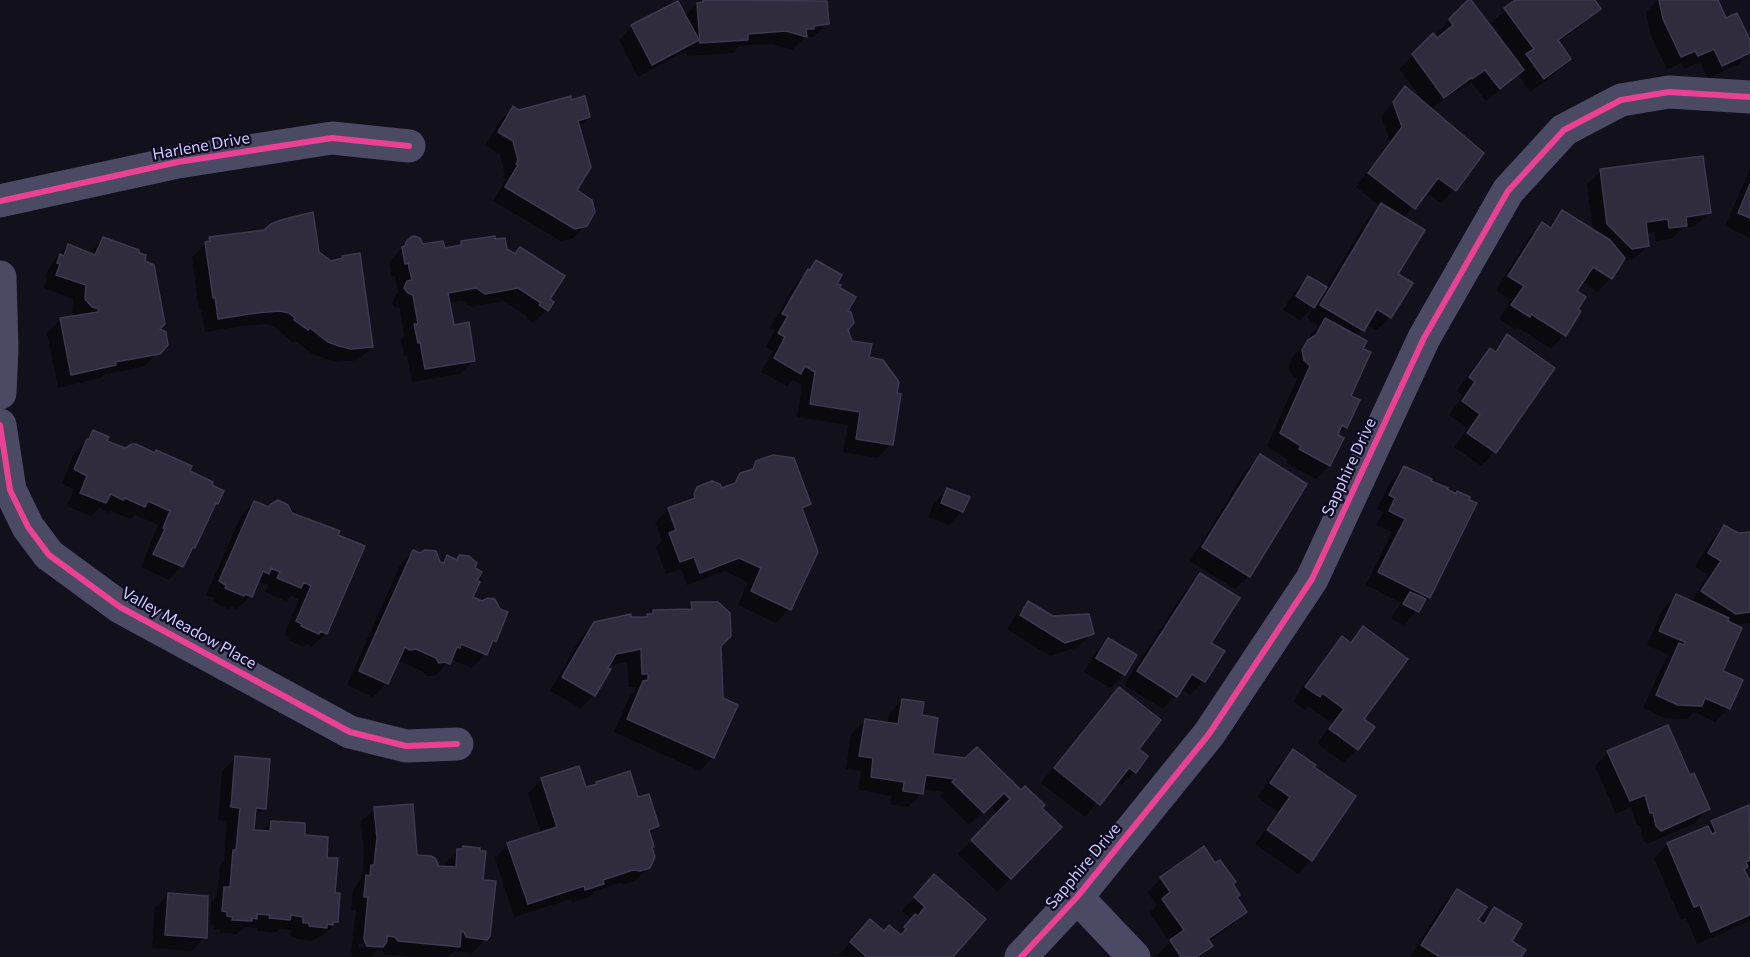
<!DOCTYPE html>
<style>
body{margin:0}
canvas{display:block;background:#12101b}
</style>
<canvas width="1750" height="957"></canvas>
<script>
const g = document.querySelector('canvas').getContext('2d');
g.lineJoin = 'round';
function paint(path, color) {
  g.fillStyle = color;
  g.fill(path, 'evenodd');
}
function poly(rows) {
  const path = new Path2D();
  for (const r of rows) {
    path.moveTo(r[0], r[1]);
    for (let i = 2; i < r.length; i += 2) path.lineTo(r[i], r[i + 1]);
  }
  return path;
}
function stroke(path, color, width, dash) {
  g.strokeStyle = color;
  g.lineWidth = width;
  g.lineCap = dash ? 'butt' : 'round';
  g.setLineDash(dash || []);
  g.stroke(path);
}
function drawText(font, color, halo, rows, align = 'center') {
  g.font = font + ' Commissioner,sans-serif';
  g.lineWidth = 4.5;
  g.setLineDash([]);
  g.textBaseline = 'middle';
  g.strokeStyle = halo;
  g.fillStyle = color;
  for (const [text, x, y, turn = 0] of rows) {
    g.save();
    g.translate(x, y);
    g.rotate((+turn || 0) * Math.PI / 180);
    g.textAlign = isNaN(turn) ? turn : align;
    if (halo) g.strokeText(text, 0, 0);
    g.fillText(text, 0, 0);
    g.restore();
  }
}
paint(poly([
 [699,0,810,0,810,4,827,24,813,37,804,38,792,50,772,44,739,46,733,53,687,56,687,50,638,77,619,40,632,26,685,17],
 [1518,0,1593,0,1599,8,1586,22,1557,43,1569,59,1556,73,1530,92,1518,75,1486,101,1471,82,1458,92,1457,90,1430,110,1454,190,1441,203,1426,192,1403,218,1390,317,1377,330,1366,324,1356,337,1346,427,1337,436,1342,438,1329,466,1316,479,1286,463,1288,460,1267,446,1297,379,1293,377,1289,369,1291,359,1306,343,1312,333,1319,326,1307,318,1314,306,1300,320,1283,310,1295,291,1308,278,1326,288,1368,218,1380,206,1356,187,1390,142,1381,116,1405,88,1426,104,1399,69,1433,36,1436,40,1439,38,1436,34,1470,1,1518,65,1520,62,1491,23],
 [1658,0,1716,0,1725,20,1750,44,1750,53,1739,64,1708,78,1700,62,1684,69,1681,63,1667,70,1650,33,1646,12],
 [570,102,589,117,579,127,575,191,586,225,572,239,561,241,493,201,506,179,503,177,505,175,500,154,485,146,500,121,513,108,519,111],
 [1750,169,1750,238,1725,226],
 [1601,171,1709,213,1695,226,1683,228,1672,239,1655,241,1655,232,1646,233,1647,246,1634,259,1621,261,1611,278,1597,292,1581,281,1575,292,1576,310,1579,312,1564,335,1551,349,1517,327,1515,329,1499,319,1511,300,1496,290,1529,237,1542,224,1548,227,1562,212,1593,232,1587,184],
 [411,238,422,246,444,249,457,247,461,243,506,250,548,300,547,310,533,323,527,319,528,317,504,301,471,307,462,301,448,303,452,327,473,361,460,374,412,382,407,355,404,356,401,339,404,336,400,308,394,307,392,303,398,292,395,276,391,276,389,262],
 [103,239,166,344,144,367,105,374,101,378,58,388,47,333,60,320,76,317,72,313,73,299,44,288,47,278,44,277,55,259,68,245,89,254],
 [210,239,318,253,331,262,339,261,343,257,372,347,358,360,336,362,314,355,295,341,293,343,275,327,266,324,242,326,205,332,201,310,199,311,192,257],
 [816,262,835,284,846,311,847,330,851,342,868,359,891,444,878,458,843,452,848,425,797,417,802,385,793,380,787,386,761,372,773,351,766,347,775,330,770,328,795,284],
 [1508,336,1553,368,1494,452,1481,466,1454,447,1468,428,1449,415,1463,396,1457,391,1476,363,1490,350,1493,352],
 [93,432,105,441,188,471,217,503,212,509,194,547,188,553,182,566,169,580,141,567,158,525,135,515,130,519,111,511,109,513,99,508,91,516,67,506,74,490,62,483,74,454],
 [1260,456,1249,576,1235,589,1190,561,1246,470],
 [757,463,809,504,802,512,816,552,789,609,776,623,738,605,748,582,725,571,687,585,681,569,666,574,656,547,662,541,655,522,669,509,683,504,698,488,721,490,728,487,741,474,748,472],
 [1404,468,1429,482,1429,597,1404,625,1391,618,1401,603,1366,585,1392,532,1376,525,1383,512,1377,509,1391,481],
 [948,489,962,511,949,525,928,517,934,503],
 [254,502,268,509,287,506,326,633,312,647,306,644,304,647,288,640,289,637,284,635,299,599,291,596,286,601,265,592,268,585,259,582,251,596,237,609,231,607,229,609,212,602,214,598,206,595,241,516],
 [1725,527,1737,535,1750,534,1750,623,1733,625,1721,672,1729,708,1715,722,1694,712,1687,719,1664,718,1643,708,1666,658,1669,655,1647,645,1663,609,1677,596,1691,602,1708,575,1695,567,1711,541],
 [413,551,441,564,447,557,455,561,459,556,471,597,494,641,489,646,485,654,472,668,450,659,435,676,426,676,422,671,402,662,396,663,387,683,373,697,347,685,400,565],
 [1200,575,1209,643,1204,681,1190,695,1181,688,1163,709,1124,685,1187,588],
 [692,603,720,646,713,757,700,771,614,732,630,696,635,691,635,687,629,687,627,662,607,666,594,695,581,708,550,691,581,637,595,623,629,618,645,618,653,611,685,611],
 [1029,603,1052,617,1092,633,1078,647,1050,656,1007,629,1015,616],
 [1364,628,1362,719,1357,749,1343,763,1317,743,1332,723,1308,706,1305,710,1293,701,1329,652,1342,638,1349,643],
 [1109,640,1135,656,1124,674,1110,688,1084,672,1095,653],
 [1119,689,1137,749,1134,772,1121,785,1116,781,1085,817,1041,783,1105,702],
 [902,700,920,717,932,755,1040,808,1060,827,997,892,958,854,998,814,989,805,969,825,940,796,944,792,922,789,922,793,908,807,890,804,892,796,858,790,861,771,846,769,851,734,865,720,887,724,889,714],
 [1294,751,1312,767,1311,860,1298,874,1255,844,1278,812,1257,797,1280,764],
 [1608,753,1708,809,1695,823,1647,844,1643,840,1640,826,1637,826,1631,807,1616,814,1595,766],
 [236,757,264,808,253,820,252,832,261,832,271,822,303,837,325,859,333,895,337,922,323,935,312,941,296,939,296,937,290,936,291,930,280,929,275,933,257,931,257,928,246,927,237,934,220,933,220,930,214,929,215,925,210,924,211,902,217,896,220,865,224,861,227,821,218,820,222,771],
 [629,773,637,799,658,826,649,835,651,848,649,867,635,881,625,884,619,883,595,891,589,897,572,903,571,899,514,917,495,858,508,844,541,833,528,793,542,779,585,789,592,787,596,783],
 [1748,807,1750,811,1750,867,1744,870,1750,883,1750,921,1697,944,1686,918,1681,920,1654,858,1668,844],
 [375,809,416,857,438,867,444,868,444,864,458,850,482,882,486,939,472,953,454,951,448,957,415,957,384,954,382,950,378,949,371,957,353,957,351,953,356,910,351,910,353,890,362,876,364,853,361,822],
 [359,944,380,945,377,948,359,947],
 [1215,865,1231,884,1235,897,1245,912,1232,925,1208,942,1211,945,1199,957,1159,957,1157,955,1170,942,1149,913,1157,905,1148,892,1161,878],
 [921,890,951,957,838,956,857,934,884,932,898,934,912,920,902,911],
 [1457,890,1476,921,1480,923,1494,909,1510,942,1520,957,1410,957,1443,904],
 [168,894,205,937,192,951,152,948,155,908]
]), '#0007');
const building = poly([
 [703,0,827,1,829,24,814,26,814,29,806,29,807,37,786,31,748,34,748,40,700,43,697,3,703,2,703,0],
 [1468,0,1471,0,1524,70,1500,89,1485,70,1472,79,1471,78,1444,98,1412,54,1433,33,1437,38,1453,25,1449,19,1468,0],
 [1515,0,1595,0,1601,9,1558,40,1571,59,1544,79,1526,54,1534,49,1504,8,1515,0],
 [1659,0,1718,0,1726,18,1737,13,1750,40,1750,53,1722,66,1714,49,1698,56,1695,51,1681,57,1663,19,1659,0],
 [678,1,699,40,652,65,631,25,678,1],
 [1405,86,1484,153,1456,191,1438,178,1415,209,1368,173,1402,127,1393,102,1405,86],
 [571,96,571,100,585,96,590,117,578,121,591,167,577,190,592,200,595,212,587,226,575,229,505,187,518,165,516,164,518,160,513,141,498,132,513,106,519,110,571,96],
 [1703,156,1711,213,1686,217,1687,226,1669,228,1668,219,1646,222,1649,246,1632,249,1607,224,1600,169,1703,156],
 [1750,184,1750,218,1738,213,1750,184],
 [1381,203,1425,230,1398,274,1413,283,1391,318,1377,309,1364,331,1320,305,1381,203],
 [1562,210,1610,240,1625,258,1612,279,1593,267,1577,291,1586,297,1578,309,1581,311,1566,336,1531,314,1530,317,1511,305,1524,286,1508,276,1542,222,1551,228,1562,210],
 [313,212,319,252,331,261,343,258,342,256,360,253,373,347,351,349,339,346,328,342,310,328,308,330,294,320,295,318,289,313,280,311,256,313,218,319,215,297,213,298,205,242,210,241,209,237,264,230,271,224,281,220,313,212],
 [414,236,420,238,423,244,443,241,445,248,461,245,461,241,495,236,495,239,505,238,507,249,515,254,520,247,565,276,550,299,554,302,548,311,539,305,541,303,518,288,485,294,476,288,448,293,454,325,469,322,475,361,425,369,420,342,418,343,414,324,418,324,413,295,408,293,404,288,407,281,412,280,408,263,405,264,402,247,405,246,406,242,411,237,414,236],
 [103,237,139,250,139,253,146,255,145,261,154,265,165,324,160,329,166,332,168,345,160,354,115,362,116,365,71,375,60,318,98,312,99,309,92,307,85,299,86,285,56,275,60,264,57,263,60,254,64,256,68,244,95,255,103,237],
 [816,260,842,275,837,284,841,285,840,288,856,297,848,311,851,312,854,323,848,330,852,341,872,344,869,357,883,360,899,382,897,393,901,394,893,445,856,439,860,412,810,404,815,372,805,366,801,374,774,358,785,337,778,333,788,316,782,314,808,269,810,270,816,260],
 [1308,276,1327,287,1314,308,1296,296,1308,276],
 [1325,318,1367,341,1363,349,1371,352,1351,396,1360,400,1347,428,1342,425,1338,435,1344,438,1330,466,1299,449,1301,446,1280,433,1310,366,1304,360,1302,350,1308,340,1316,335,1325,318],
 [1507,334,1555,368,1496,453,1467,433,1480,414,1462,401,1475,382,1469,377,1490,348,1496,352,1507,334],
 [93,430,109,437,107,441,125,448,132,444,136,444,155,453,156,450,192,466,190,471,213,482,212,485,224,491,218,504,216,503,195,548,193,547,183,567,153,554,165,529,163,528,170,511,148,501,145,507,125,498,123,500,111,494,106,503,80,493,87,476,74,469,87,439,89,439,93,430],
 [1260,454,1307,484,1250,577,1202,547,1260,454],
 [773,455,794,458,811,504,802,508,818,552,791,610,751,591,761,568,739,558,700,573,694,557,680,562,669,533,676,530,668,508,695,498,694,494,697,487,712,481,720,484,722,488,735,483,740,473,753,469,756,461,773,455],
 [1404,466,1432,479,1431,481,1448,488,1447,489,1456,494,1457,491,1470,497,1469,500,1477,503,1430,598,1378,572,1405,519,1389,511,1395,498,1389,495,1404,466],
 [947,488,970,497,963,512,941,503,947,488],
 [278,500,288,505,292,513,340,531,338,535,365,546,327,634,320,631,319,634,301,626,302,624,296,621,311,586,304,582,301,588,277,578,280,572,271,568,269,574,263,571,252,597,245,594,244,596,225,588,226,585,219,581,254,501,269,507,271,504,278,500],
 [1724,525,1738,533,1750,532,1750,612,1736,614,1701,591,1721,561,1708,553,1724,525],
 [413,550,420,553,425,550,436,551,440,562,444,563,447,555,457,560,459,555,469,556,477,563,475,568,482,572,477,581,480,582,473,597,482,601,488,598,495,599,500,609,508,612,496,642,493,640,487,655,461,644,460,648,457,647,450,664,445,662,439,663,436,658,416,649,409,650,405,647,388,684,359,671,413,550],
 [1200,573,1240,598,1211,643,1225,651,1205,682,1192,674,1177,697,1137,671,1200,573],
 [1410,592,1426,599,1419,612,1403,604,1410,592],
 [1676,594,1729,618,1728,621,1742,628,1723,671,1743,680,1730,709,1705,698,1702,706,1678,705,1656,695,1679,643,1684,645,1685,642,1659,631,1676,594],
 [1028,601,1053,616,1089,614,1094,634,1065,643,1020,615,1028,601],
 [691,602,718,602,730,613,731,636,721,646,723,698,738,705,714,758,627,719,643,681,648,680,648,674,642,674,641,649,616,654,608,668,611,669,595,696,562,677,594,622,631,614,631,617,647,617,647,614,653,614,653,610,692,609,691,602],
 [1363,626,1408,659,1364,719,1375,727,1358,750,1329,729,1344,709,1322,693,1320,697,1305,687,1342,636,1351,643,1363,626],
 [1108,638,1137,655,1125,675,1096,658,1108,638],
 [1119,687,1161,720,1139,749,1148,756,1136,773,1129,768,1100,805,1054,768,1119,687],
 [902,699,924,702,922,715,938,718,933,754,965,758,977,747,1021,790,1025,786,1045,805,1042,808,1062,827,1011,879,971,840,1010,799,1004,793,984,813,952,782,955,779,926,775,923,794,903,791,904,782,871,777,873,758,859,756,865,719,898,724,902,699],
 [1668,725,1690,775,1694,773,1710,809,1661,831,1656,826,1653,813,1650,813,1645,795,1630,801,1607,751,1668,725],
 [1293,749,1316,765,1314,767,1356,796,1312,861,1267,830,1290,797,1270,783,1293,749],
 [235,756,270,759,266,809,256,808,254,830,270,831,271,821,305,823,305,835,328,837,327,858,338,858,335,893,340,893,338,922,333,922,333,925,327,924,327,928,309,926,309,923,303,923,303,917,291,915,290,920,269,918,270,915,257,914,257,919,252,918,252,921,232,920,233,917,227,916,227,912,222,911,224,887,230,887,233,850,236,850,240,808,231,807,235,756],
 [579,766,586,787,597,784,596,782,630,771,638,797,649,794,659,826,649,830,654,847,652,847,655,857,650,868,640,871,633,870,603,880,604,884,585,890,584,886,528,904,507,843,557,827,541,778,579,766],
 [413,804,417,855,431,856,435,858,439,866,456,867,457,849,462,849,463,846,480,848,480,851,486,851,483,880,496,881,490,936,487,940,466,937,464,932,461,932,460,947,398,941,395,937,387,936,387,941,383,947,367,946,364,939,368,897,364,897,366,875,370,876,371,865,374,865,377,838,374,807,413,804],
 [1749,805,1750,860,1746,862,1748,867,1744,869,1750,881,1750,915,1711,932,1700,905,1694,907,1667,843,1708,826,1712,834,1716,832,1711,821,1749,805],
 [1204,846,1215,863,1220,860,1236,882,1233,884,1240,895,1237,897,1247,912,1208,939,1213,946,1196,957,1181,957,1170,940,1184,930,1162,899,1170,892,1160,877,1204,846],
 [934,874,986,919,953,957,867,957,850,942,870,919,884,931,889,925,901,935,906,929,904,927,915,914,918,916,925,907,914,897,934,874],
 [1457,889,1487,907,1478,920,1484,924,1494,907,1522,924,1512,941,1526,950,1521,957,1440,957,1421,945,1457,889],
 [168,893,208,896,207,938,165,935,168,893]
]);
paint(building, '#302c3e');
stroke(building, '#3d3950', 1.5);
stroke(poly([
 [0,201,178,162,332,138,409,146],
 [0,277,2,349,0,393],
 [0,425,10,490,28,527,49,555,120,607,350,732,406,746,457,744],
 [1077,897,1134,957],
 [1021,957,1077,897,1209,734,1312,579,1424,338,1508,191,1564,130,1621,100,1669,92,1750,97]
]), '#4b4a64', 33);
stroke(poly([
 [0,201,178,162,332,138,409,146],
 [0,425,10,490,28,527,49,555,120,607,350,732,406,746,457,744],
 [1021,957,1077,897,1209,734,1312,579,1424,338,1508,191,1564,130,1621,100,1669,92,1750,97]
]), '#ea4096', 6);
drawText('16px', '#d0caff', '#0e0b20', [
 ["Harlene Drive",201,146,-10],
 ["Sapphire Drive",1349,467,-65],
 ["Valley Meadow Place",189,628,29],
 ["Sapphire Drive",1083,866,-50]
]);
</script>
